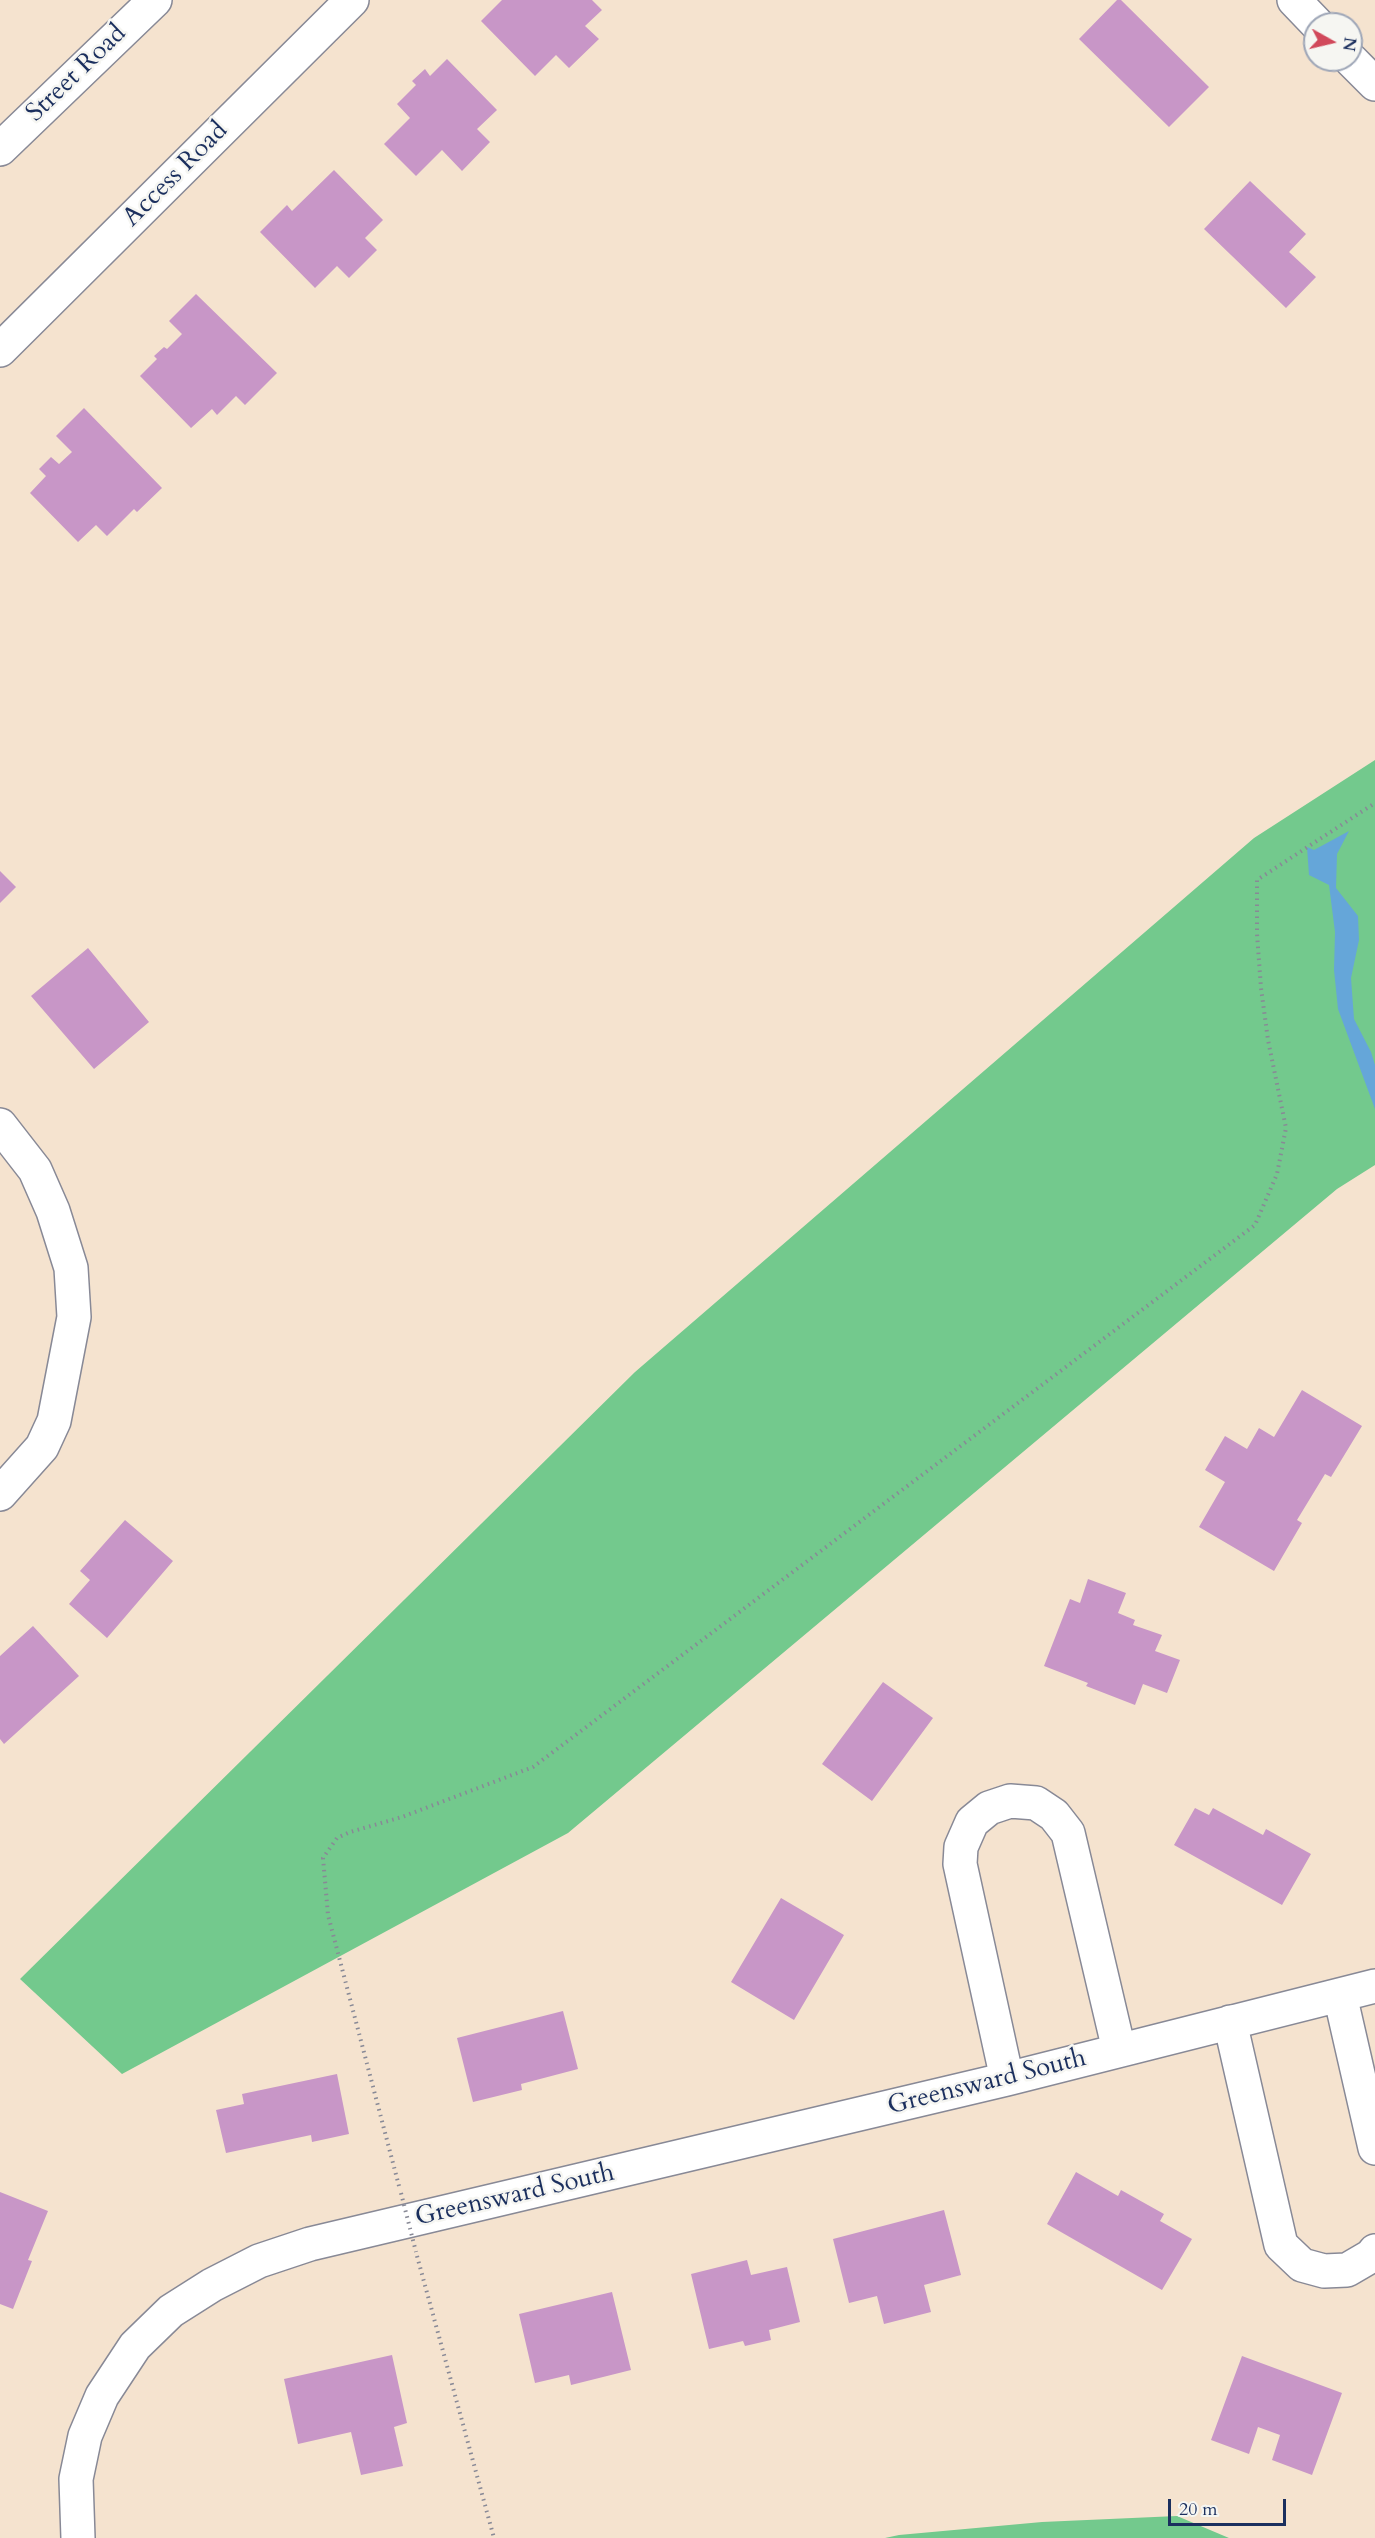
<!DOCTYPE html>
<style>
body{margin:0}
#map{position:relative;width:1375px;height:2538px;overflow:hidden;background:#f5e3cf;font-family:Cardo,serif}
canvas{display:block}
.north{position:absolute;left:1303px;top:12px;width:60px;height:60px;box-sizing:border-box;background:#f6f6f2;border:2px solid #9ea6b7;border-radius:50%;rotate:98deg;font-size:16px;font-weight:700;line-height:24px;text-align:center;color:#1b2f5e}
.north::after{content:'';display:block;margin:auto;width:21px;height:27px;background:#d1495b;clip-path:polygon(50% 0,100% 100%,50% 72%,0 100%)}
.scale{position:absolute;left:1168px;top:2499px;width:118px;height:27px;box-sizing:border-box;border:3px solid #1b2f5e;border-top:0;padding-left:8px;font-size:18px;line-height:21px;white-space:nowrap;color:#1b2f5e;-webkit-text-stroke:4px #f6f6f2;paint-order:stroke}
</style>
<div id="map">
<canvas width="1375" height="2538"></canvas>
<div class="north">N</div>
<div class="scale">20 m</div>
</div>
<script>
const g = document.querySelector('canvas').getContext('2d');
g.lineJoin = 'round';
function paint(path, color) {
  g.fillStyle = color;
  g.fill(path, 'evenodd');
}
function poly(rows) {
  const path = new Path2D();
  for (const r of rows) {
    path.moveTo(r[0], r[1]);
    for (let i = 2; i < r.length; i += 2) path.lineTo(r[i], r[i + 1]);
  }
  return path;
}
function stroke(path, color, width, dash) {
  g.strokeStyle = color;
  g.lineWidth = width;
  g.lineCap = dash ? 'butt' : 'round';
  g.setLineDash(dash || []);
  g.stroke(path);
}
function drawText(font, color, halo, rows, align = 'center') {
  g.font = font + ' Cardo,serif';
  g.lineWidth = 5;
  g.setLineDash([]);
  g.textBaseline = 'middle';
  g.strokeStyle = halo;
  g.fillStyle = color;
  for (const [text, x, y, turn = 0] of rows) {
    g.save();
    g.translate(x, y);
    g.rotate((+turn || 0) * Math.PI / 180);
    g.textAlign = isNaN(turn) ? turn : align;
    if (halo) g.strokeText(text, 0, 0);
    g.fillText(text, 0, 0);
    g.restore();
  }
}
paint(poly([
 [1375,760,1375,1165,1337,1189,568,1833,122,2074,20,1979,635,1372,1254,838],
 [1177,2516,1229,2538,885,2538,899,2535,1042,2522]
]), '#73c98d');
paint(poly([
 [1349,831,1337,854,1336,888,1358,916,1359,940,1351,978,1354,1019,1371,1052,1375,1065,1375,1109,1338,1009,1334,970,1335,932,1329,885,1309,875,1307,847,1314,850]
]), '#65a6d9');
paint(poly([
 [502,0,592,0,602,10,585,26,599,39,569,68,556,55,535,76,481,21],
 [1117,0,1121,0,1209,87,1169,127,1079,39],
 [447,59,497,110,477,129,490,142,462,171,442,150,416,176,384,144,410,118,397,104,416,85,412,81,425,69,430,76],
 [334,170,383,220,365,238,377,250,349,278,337,266,315,288,260,232,287,205,292,211],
 [1250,181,1306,234,1289,252,1316,277,1286,308,1204,229],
 [196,294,277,373,245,405,236,396,217,415,212,409,191,428,140,376,157,359,154,356,164,347,167,349,182,334,169,321],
 [84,408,162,488,137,512,134,509,107,536,96,525,78,542,30,493,46,476,39,469,51,457,59,464,72,452,56,436],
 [0,871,16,887,0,903],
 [88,948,149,1022,94,1069,31,996],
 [1302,1390,1362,1426,1331,1477,1325,1474,1297,1520,1302,1523,1274,1571,1199,1527,1225,1482,1205,1470,1225,1436,1247,1449,1259,1428,1274,1437],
 [125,1520,173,1561,107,1638,69,1604,90,1580,80,1571],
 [1088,1579,1126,1593,1118,1613,1135,1620,1133,1625,1162,1635,1155,1651,1180,1660,1167,1693,1143,1684,1135,1705,1086,1686,1088,1683,1044,1666,1070,1599,1080,1603],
 [33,1626,79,1676,4,1744,0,1739,0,1656],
 [883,1682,933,1718,872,1801,822,1764],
 [1195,1808,1209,1815,1213,1808,1263,1835,1266,1829,1311,1854,1282,1905,1174,1845],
 [781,1898,844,1935,794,2020,731,1982],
 [563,2011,578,2069,521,2084,522,2090,473,2102,457,2038],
 [337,2074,349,2134,312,2142,311,2135,226,2153,216,2110,244,2104,242,2094],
 [1076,2172,1118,2196,1121,2190,1164,2214,1160,2221,1192,2239,1162,2290,1047,2224],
 [0,2192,48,2211,28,2260,32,2261,13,2309,0,2304],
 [944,2210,961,2275,924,2285,931,2312,884,2324,877,2296,849,2303,833,2239],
 [747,2260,751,2275,787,2267,800,2322,769,2330,771,2340,745,2346,743,2341,709,2349,691,2274],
 [612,2292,631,2370,571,2385,569,2375,535,2383,519,2314],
 [392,2355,407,2423,394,2427,403,2466,361,2475,351,2432,298,2444,284,2379],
 [1242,2356,1342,2393,1312,2475,1272,2460,1280,2435,1258,2427,1249,2454,1211,2440]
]), '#c896c7');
const minor = poly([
 [1294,0,1317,24],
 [1351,60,1375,84],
 [0,350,352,0],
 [0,1125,35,1170,53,1211,71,1268,74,1317,54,1421,42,1447,0,1494],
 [1340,1995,1375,2148],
 [1230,2022,1281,2245,1302,2265,1324,2271,1347,2270,1371,2256,1375,2251],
 [1007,2079,960,1864,961,1847,972,1822,989,1808,1010,1801,1036,1803,1054,1815,1068,1833,1119,2050],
 [78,2538,76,2479,85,2436,102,2396,135,2346,171,2311,212,2285,259,2261,310,2244,1007,2079,1375,1986]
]);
const major = poly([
 [0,149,155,0]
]);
stroke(minor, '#888996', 36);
stroke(major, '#888996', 36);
stroke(poly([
 [399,2186,328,1915,323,1858,337,1838,350,1832,402,1817,533,1767,1255,1225,1277,1174,1286,1128,1268,1040,1261,988,1257,934,1257,880,1375,803],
 [417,2256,494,2538]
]), '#888996', 4, [1.5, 4.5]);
stroke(minor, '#fff', 33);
stroke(major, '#fff', 33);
stroke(poly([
 [401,2193,416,2252]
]), '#888996', 4, [1.5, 4.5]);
drawText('26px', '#1b2f5e', '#f6f6f2', [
 ["Street Road",77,74,-44],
 ["Access Road",176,175,-45],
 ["Greensward South",987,2083,-14],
 ["Greensward South",515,2196,-13]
]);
</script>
